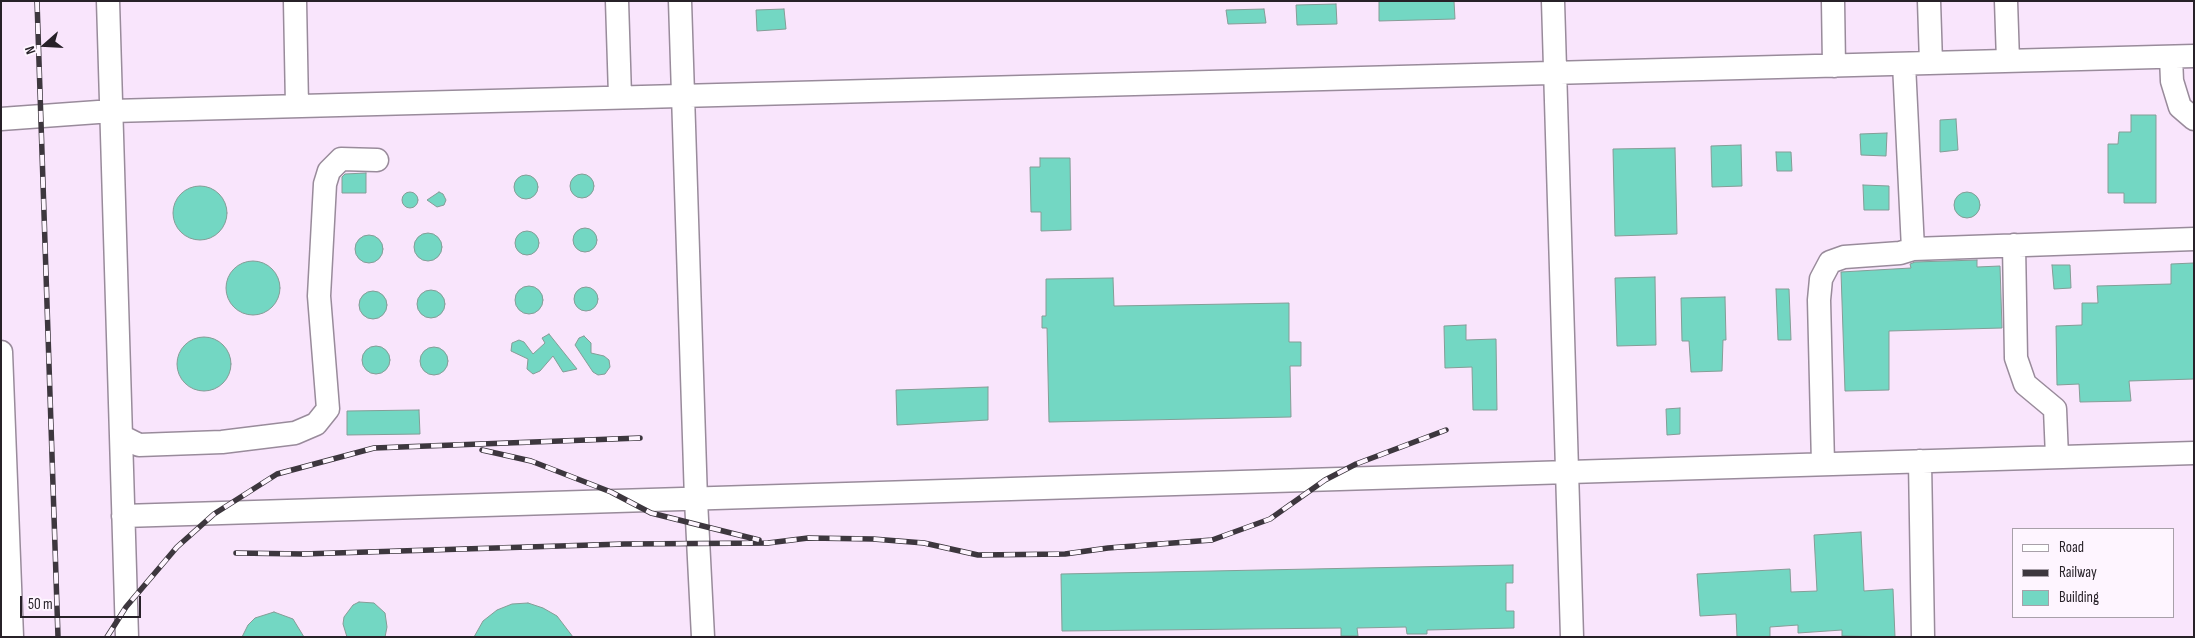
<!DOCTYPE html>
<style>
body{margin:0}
#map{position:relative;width:2195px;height:638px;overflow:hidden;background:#fef5ff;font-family:"Sofia Sans Condensed",sans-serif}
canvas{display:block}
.frame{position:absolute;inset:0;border:2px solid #272128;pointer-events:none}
.legend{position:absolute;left:2012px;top:528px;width:162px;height:90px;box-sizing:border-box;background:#fef5ff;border:1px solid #a8a0a9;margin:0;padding:6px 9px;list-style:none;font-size:15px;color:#272128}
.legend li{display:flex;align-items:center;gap:10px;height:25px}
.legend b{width:25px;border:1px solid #a8a0a9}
.north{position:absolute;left:20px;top:20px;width:50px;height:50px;-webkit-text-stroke:4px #fef5ff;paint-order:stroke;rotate:251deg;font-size:14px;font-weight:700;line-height:20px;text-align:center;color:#272128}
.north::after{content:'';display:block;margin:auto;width:18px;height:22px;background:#272128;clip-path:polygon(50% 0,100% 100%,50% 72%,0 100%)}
.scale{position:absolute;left:20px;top:596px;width:121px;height:22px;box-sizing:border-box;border:2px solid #272128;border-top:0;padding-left:6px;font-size:15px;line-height:18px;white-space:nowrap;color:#272128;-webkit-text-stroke:4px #fef5ff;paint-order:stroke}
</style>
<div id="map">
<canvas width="2195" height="638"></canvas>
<div class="frame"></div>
<ul class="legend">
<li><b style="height:6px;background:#fff"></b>Road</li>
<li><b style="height:6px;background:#3d373e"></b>Railway</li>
<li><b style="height:14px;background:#73d7c3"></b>Building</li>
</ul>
<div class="north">N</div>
<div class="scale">50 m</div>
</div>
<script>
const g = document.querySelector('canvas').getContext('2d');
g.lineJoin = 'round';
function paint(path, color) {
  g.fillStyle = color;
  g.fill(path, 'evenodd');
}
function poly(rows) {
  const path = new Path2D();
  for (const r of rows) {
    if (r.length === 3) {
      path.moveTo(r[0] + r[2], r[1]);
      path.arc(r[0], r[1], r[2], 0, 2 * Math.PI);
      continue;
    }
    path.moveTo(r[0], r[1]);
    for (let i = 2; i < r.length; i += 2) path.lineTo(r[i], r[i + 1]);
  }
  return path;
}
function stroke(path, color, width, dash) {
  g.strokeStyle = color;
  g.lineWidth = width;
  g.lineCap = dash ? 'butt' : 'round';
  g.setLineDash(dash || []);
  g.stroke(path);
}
paint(poly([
 [1,1,2194,1,2194,637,1,637],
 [2014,529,2174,529,2174,617,2014,617]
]), '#f9e5fc');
const building = poly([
 [1379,1,1454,1,1455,19,1379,21,1379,1],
 [1336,4,1337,24,1297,25,1296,5,1336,4],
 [784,9,786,29,757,31,756,10,784,9],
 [1264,9,1266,23,1228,24,1226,10,1264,9],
 [2131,115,2156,115,2156,203,2124,203,2124,193,2108,193,2108,144,2118,144,2119,132,2131,132,2131,115],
 [1956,119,1958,150,1940,152,1940,120,1956,119],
 [1887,133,1886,156,1861,155,1860,134,1887,133],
 [1741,145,1742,186,1712,187,1711,146,1741,145],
 [1675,148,1677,234,1615,236,1613,149,1675,148],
 [1776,152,1791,152,1792,171,1777,171,1776,152],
 [1040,158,1070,158,1071,230,1041,231,1041,212,1031,212,1030,167,1040,167,1040,158],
 [366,173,366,193,342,193,342,177,345,174,366,173],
 [582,186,12],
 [526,187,12],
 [1863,185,1889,186,1889,210,1864,210,1863,185],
 [200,213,27],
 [1967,205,13],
 [439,192,443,194,446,200,444,205,437,207,427,200,439,192],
 [410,200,8],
 [585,240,12],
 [527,243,12],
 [428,247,14],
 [369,249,14],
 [1977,260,1977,267,2000,266,2002,328,1889,331,1889,390,1845,391,1841,272,1911,268,1910,264,1915,262,1977,260],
 [253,288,27],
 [2194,263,2194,379,2129,381,2131,401,2080,402,2079,384,2057,385,2056,326,2082,325,2082,303,2098,303,2097,286,2171,284,2171,264,2194,263],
 [2052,265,2070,265,2071,288,2054,289,2052,265],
 [1655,277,1656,345,1617,346,1615,278,1655,277],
 [1113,278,1114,306,1289,303,1289,342,1301,342,1301,366,1290,366,1291,417,1049,422,1047,328,1042,328,1042,316,1046,316,1046,279,1113,278],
 [529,300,14],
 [586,299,12],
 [1776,289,1789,289,1791,340,1778,340,1776,289],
 [431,304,14],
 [373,305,14],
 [1725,297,1726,340,1723,340,1722,371,1691,372,1689,341,1682,341,1681,298,1725,297],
 [1466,325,1466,340,1496,339,1497,410,1473,410,1472,367,1445,368,1444,326,1466,325],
 [549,334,577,369,563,372,553,356,540,371,533,374,527,369,528,359,511,351,512,343,519,340,524,342,533,354,545,343,542,338,549,334],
 [584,336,591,343,591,353,604,356,609,360,610,367,605,374,598,375,593,372,575,345,579,338,584,336],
 [204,364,27],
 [376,360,14],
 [434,361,14],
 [988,387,988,420,897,425,896,390,988,387],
 [1680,408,1680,434,1667,435,1666,409,1680,408],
 [419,410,420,434,347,435,347,411,419,410],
 [1861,532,1864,591,1893,589,1895,637,1842,636,1842,630,1798,633,1798,625,1770,627,1770,637,1737,637,1736,614,1700,616,1697,574,1790,569,1791,592,1817,591,1814,535,1861,532],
 [1513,565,1513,583,1506,583,1506,611,1514,611,1514,628,1427,630,1427,634,1407,634,1406,627,1357,628,1358,636,1341,636,1341,628,1062,631,1061,574,1513,565],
 [359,602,374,603,385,613,387,627,385,637,347,637,343,624,344,617,353,605,359,602],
 [528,603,543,608,557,616,573,637,474,637,483,621,497,610,512,604,528,603],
 [274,612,293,619,304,637,242,637,248,625,255,618,274,612]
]);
paint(building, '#73d7c3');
stroke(building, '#859d97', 1);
const minor = poly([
 [108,1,127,637],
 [295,1,297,106],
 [617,1,620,96],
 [680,1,696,500,703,637],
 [1553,1,1572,637],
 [1833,1,1834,66],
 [1929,1,1931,63],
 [2006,1,2008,61],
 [2171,57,2172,81,2180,107,2194,119],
 [1904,64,1913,249],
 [1,119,112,111,2194,56],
 [2014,245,2016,358,2025,384,2055,409,2057,457],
 [1,352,12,637],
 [121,436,139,445,222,442,295,433,316,424,328,409,319,296,325,184,329,171,341,159,377,160],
 [1920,461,1923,637],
 [1823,464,1819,300,1821,279,1830,262,1844,257,1900,253,1913,249,2194,239],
 [123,516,2194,453]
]);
stroke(minor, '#998b9b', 25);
stroke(minor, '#fff', 22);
const rail = poly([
 [37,1,58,637],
 [482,450,531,461,611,492,651,513,759,540],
 [236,553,303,554,624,544,768,543,808,538,873,539,924,543,978,555,1065,554,1108,548,1212,540,1270,519,1325,480,1356,464,1446,430],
 [107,637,126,607,177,547,214,514,277,474,374,448,640,438]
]);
stroke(rail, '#3d373e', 5.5);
stroke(rail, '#fef5ff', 4, [11]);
</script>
